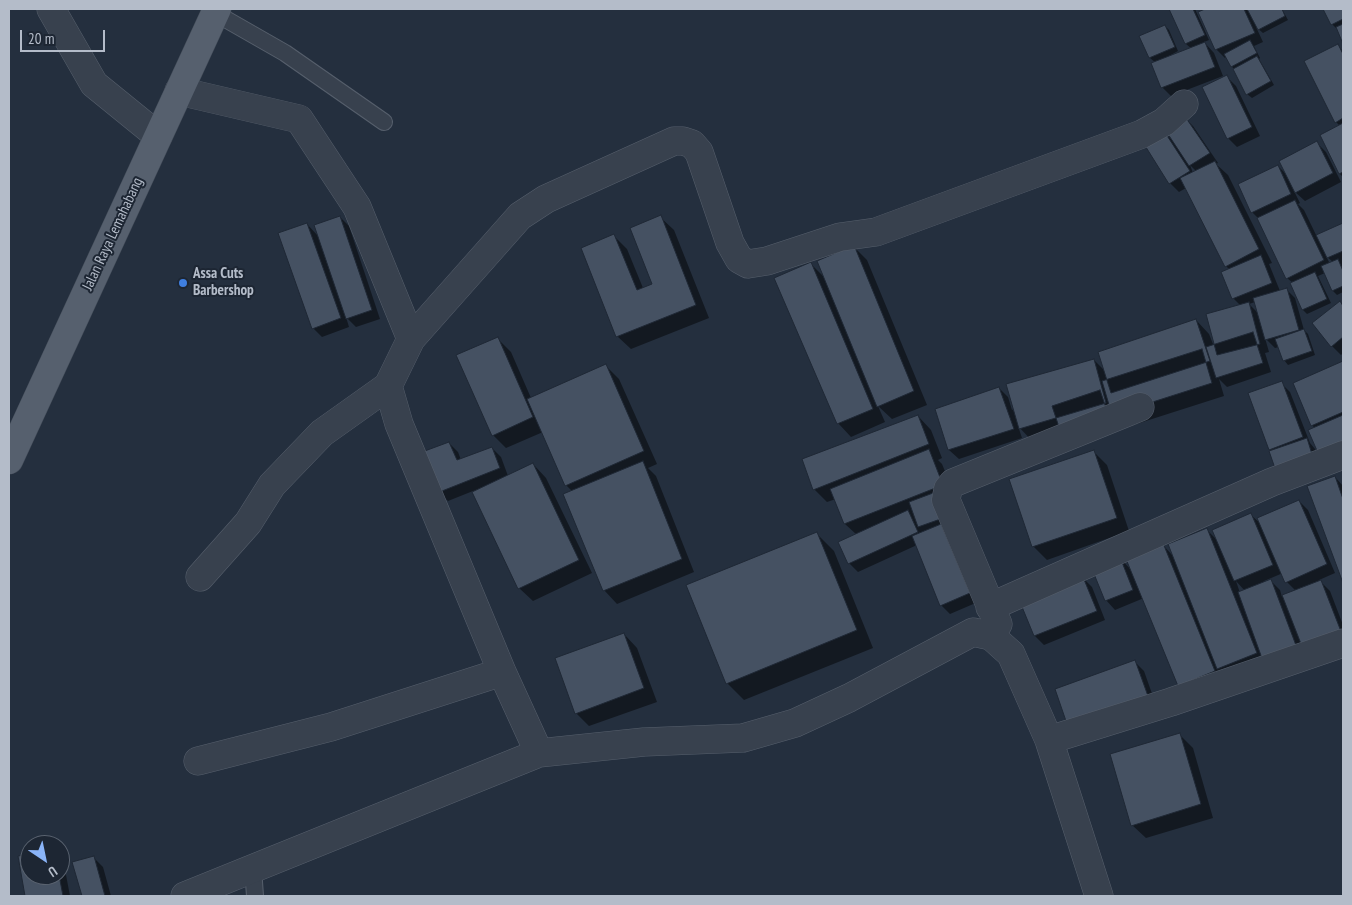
<!DOCTYPE html>
<style>
body{margin:0}
#map{position:relative;width:1352px;height:905px;overflow:hidden;background:#242f3e;font-family:"PT Sans Narrow",sans-serif}
canvas{display:block}
.frame{position:absolute;inset:0;border:10px solid #b4bcc9;pointer-events:none}
.north{position:absolute;left:20px;top:835px;width:50px;height:50px;box-sizing:border-box;background:#1d2633;border:1px solid #59626f;border-radius:50%;rotate:146deg;font-size:14px;font-weight:700;line-height:20px;text-align:center;color:#b4bcc9}
.north::after{content:'';display:block;margin:auto;width:18px;height:22px;background:#8ab4f8;clip-path:polygon(50% 0,100% 100%,50% 72%,0 100%)}
.scale{position:absolute;left:20px;top:30px;width:85px;height:22px;box-sizing:border-box;border:2px solid #b4bcc9;border-top:0;padding-left:6px;font-size:15px;line-height:18px;white-space:nowrap;color:#b4bcc9;-webkit-text-stroke:4px #1d2633;paint-order:stroke}
</style>
<div id="map">
<canvas width="1352" height="905"></canvas>
<div class="frame"></div>
<div class="north">U</div>
<div class="scale">20 m</div>
</div>
<script>
const g = document.querySelector('canvas').getContext('2d');
g.lineJoin = 'round';
function paint(path, color) {
  g.fillStyle = color;
  g.fill(path, 'evenodd');
}
function poly(rows) {
  const path = new Path2D();
  for (const r of rows) {
    path.moveTo(r[0], r[1]);
    for (let i = 2; i < r.length; i += 2) path.lineTo(r[i], r[i + 1]);
  }
  return path;
}
function stroke(path, color, width, dash) {
  g.strokeStyle = color;
  g.lineWidth = width;
  g.lineCap = dash ? 'butt' : 'round';
  g.setLineDash(dash || []);
  g.stroke(path);
}
function drawText(font, color, halo, rows, align = 'center') {
  g.font = font + ' "PT Sans Narrow",sans-serif';
  g.lineWidth = 4;
  g.setLineDash([]);
  g.textBaseline = 'middle';
  g.strokeStyle = halo;
  g.fillStyle = color;
  for (const [text, x, y, turn = 0] of rows) {
    g.save();
    g.translate(x, y);
    g.rotate((+turn || 0) * Math.PI / 180);
    g.textAlign = isNaN(turn) ? turn : align;
    if (halo) g.strokeText(text, 0, 0);
    g.fillText(text, 0, 0);
    g.restore();
  }
}
paint(poly([
 [1173,9,1195,9,1209,40,1204,42,1214,53,1223,76,1171,96,1162,87,1156,63,1150,58,1165,26,1169,30,1178,51,1169,56,1169,58,1192,49,1186,44,1171,10],
 [1208,9,1282,9,1288,20,1263,33,1256,27,1263,42,1254,46,1260,58,1259,59,1274,85,1252,98,1247,94,1227,57,1225,58,1216,49,1200,12],
 [1325,9,1343,9,1343,41,1339,31,1332,24],
 [1338,46,1343,51,1343,177,1340,174,1322,135,1340,126,1336,122],
 [1227,77,1236,86,1260,136,1237,147,1228,138],
 [1184,117,1193,126,1218,163,1216,164,1228,175,1272,263,1269,264,1280,291,1286,289,1295,298,1304,330,1308,334,1315,355,1288,365,1284,360,1279,347,1275,348,1265,338,1269,352,1265,353,1271,372,1227,387,1219,379,1224,396,1127,427,1114,414,1033,442,1018,426,1022,438,959,459,949,450,999,388,1008,397,1012,410,1014,409,1094,360,1106,372,1196,320,1209,334,1213,344,1215,343,1241,306,1233,298,1230,270,1226,266,1186,188,1179,192,1170,183,1164,132,1173,141],
 [1190,165,1196,171,1193,173],
 [1255,302,1258,313,1249,304],
 [1317,143,1326,152,1341,182,1305,201,1294,191,1300,203,1298,204,1304,210,1317,237,1343,225,1343,264,1342,264,1343,268,1343,292,1337,295,1333,291,1325,273,1318,276,1331,303,1307,314,1303,310,1293,283,1287,278,1259,219,1252,212,1278,166,1287,175],
 [1326,256,1333,262,1330,264],
 [340,217,349,226,380,319,356,327,346,317,349,327,322,337,313,328,307,224,318,236],
 [660,217,674,230,709,318,631,349,617,336,614,236,627,249,643,288,654,284],
 [854,247,867,260,927,405,892,419,878,406,885,422,851,437,838,423,811,264,826,279],
 [1340,303,1343,307,1343,353,1341,355,1332,346],
 [497,338,511,352,531,398,606,366,619,379,657,464,648,468,656,476,694,572,617,604,604,590,572,491,566,485,543,432,506,448,493,435],
 [1343,363,1343,470,1339,457,1312,425,1294,383],
 [1281,383,1290,392,1310,443,1315,449,1324,473,1270,449],
 [918,416,931,430,942,458,938,460,942,464,956,498,978,602,950,614,941,605,917,545,858,572,849,563,857,535,845,524,836,499,827,502,814,489],
 [449,443,458,452,461,460,492,448,501,457,508,476,533,464,546,478,592,573,533,601,519,588,473,491,448,501,438,492],
 [1093,451,1107,465,1129,531,1047,560,1033,546],
 [1335,477,1343,486,1343,580,1309,487],
 [1299,501,1308,510,1335,573,1319,580,1330,591,1343,625,1343,645,1193,699,1144,598,1115,610,1106,600,1120,558,1132,571,1163,545,1173,556,1207,530,1217,540,1250,514,1262,525],
 [1283,573,1287,582,1296,591,1282,597,1280,590,1271,581,1265,583,1264,581],
 [1236,581,1245,591,1240,593],
 [817,534,834,551,873,648,744,700,727,683],
 [1083,578,1092,587,1105,620,1044,645,1035,636],
 [624,634,637,648,657,702,589,726,576,713],
 [1135,662,1144,671,1156,705,1077,732],
 [1179,734,1193,748,1213,818,1146,838,1132,825],
 [30,855,30,875,60,875,60,857,63,859,70,896,27,896,19,857],
 [94,858,103,867,111,896,83,896,74,863]
]), '#0007');
const building = poly([
 [1169,9,1193,9,1205,35,1185,44,1169,9],
 [1205,9,1244,9,1255,33,1215,50,1198,12,1205,9],
 [1247,9,1282,9,1285,16,1258,30,1247,9],
 [1323,9,1343,9,1343,19,1331,25,1323,9],
 [1343,24,1343,44,1336,27,1343,24],
 [1165,25,1175,47,1149,58,1139,36,1165,25],
 [1250,40,1257,53,1231,67,1224,54,1250,40],
 [1205,42,1215,67,1161,88,1151,63,1205,42],
 [1338,44,1343,54,1343,118,1335,123,1304,61,1338,44],
 [1257,56,1271,81,1246,95,1233,69,1257,56],
 [1227,75,1252,127,1227,139,1202,87,1227,75],
 [1184,115,1210,153,1189,166,1164,128,1184,115],
 [1343,123,1343,172,1339,174,1320,135,1343,123],
 [1164,131,1190,171,1169,184,1144,144,1164,131],
 [1317,141,1333,173,1295,193,1279,161,1317,141],
 [1215,161,1259,249,1225,267,1180,178,1215,161],
 [1278,165,1291,194,1251,213,1238,184,1278,165],
 [1295,200,1324,260,1286,279,1257,218,1295,200],
 [661,215,696,305,616,337,581,248,614,234,637,290,652,284,630,228,661,215],
 [340,216,372,310,346,319,314,225,340,216],
 [307,223,341,318,312,329,278,233,307,223],
 [1343,223,1343,251,1327,258,1316,235,1343,223],
 [854,245,914,391,877,407,817,261,854,245],
 [1261,255,1272,283,1232,299,1221,272,1261,255],
 [1338,259,1343,271,1343,286,1332,291,1321,266,1338,259],
 [811,262,873,409,837,424,774,278,811,262],
 [1315,272,1327,299,1302,310,1290,283,1315,272],
 [1287,288,1299,330,1265,340,1253,298,1287,288],
 [1340,301,1343,306,1343,337,1331,347,1312,323,1340,301],
 [1249,302,1260,344,1217,355,1206,314,1249,302],
 [1196,319,1210,361,1111,393,1098,352,1196,319],
 [1304,329,1312,351,1283,361,1275,339,1304,329],
 [1253,332,1263,363,1216,378,1206,347,1253,332],
 [498,337,533,417,492,436,456,355,498,337],
 [1202,349,1212,383,1112,415,1102,381,1202,349],
 [1094,359,1106,403,1019,429,1006,384,1094,359],
 [1343,361,1343,412,1311,426,1293,383,1343,361],
 [606,364,644,451,565,486,527,399,606,364],
 [1282,381,1303,437,1269,450,1248,393,1282,381],
 [999,387,1014,429,948,450,935,409,999,387],
 [1100,390,1109,417,1061,433,1052,406,1100,390],
 [918,415,929,444,813,490,802,459,918,415],
 [1343,415,1343,442,1318,453,1308,430,1343,415],
 [1307,438,1315,464,1278,477,1269,451,1307,438],
 [449,442,457,460,492,447,500,468,437,493,422,452,449,442],
 [929,449,943,485,844,524,830,489,929,449],
 [1094,450,1117,518,1032,547,1009,479,1094,450],
 [643,461,682,559,603,591,563,494,643,461],
 [533,463,579,560,518,589,472,492,533,463],
 [1335,476,1343,499,1343,583,1307,486,1335,476],
 [941,490,949,516,918,527,909,502,941,490],
 [1299,500,1327,564,1285,583,1257,518,1299,500],
 [908,510,918,532,848,564,838,542,908,510],
 [1251,513,1273,565,1234,581,1212,530,1251,513],
 [941,524,970,593,940,606,912,536,941,524],
 [1207,528,1257,653,1217,669,1168,544,1207,528],
 [817,532,857,630,726,684,686,585,817,532],
 [1163,543,1215,671,1178,686,1126,559,1163,543],
 [1120,557,1133,590,1105,601,1092,569,1120,557],
 [1083,577,1097,611,1034,636,1020,602,1083,577],
 [1271,579,1297,648,1263,661,1238,592,1271,579],
 [1321,580,1342,634,1303,649,1282,595,1321,580],
 [624,633,644,688,575,714,555,658,624,633],
 [1135,660,1148,696,1067,724,1055,689,1135,660],
 [1180,733,1201,804,1131,826,1110,754,1180,733],
 [30,854,30,875,59,875,63,896,25,896,18,856,30,854],
 [94,856,105,896,82,896,72,862,94,856]
]);
paint(building, '#455162');
stroke(building, '#1f2835', 1);
const lane = poly([
 [215,13,285,53,384,122],
 [253,868,255,896]
]);
const street = poly([
 [51,9,94,84,158,136],
 [179,91,299,119,357,207,411,339],
 [200,577,248,523,272,485,322,433,388,386],
 [990,607,1272,482,1343,455],
 [998,624,946,500,948,489,953,483,1140,407],
 [1049,740,1099,896],
 [539,753,502,672,399,424,388,386,411,339,520,216,546,199,674,141,683,141,692,144,699,152,730,243,739,259,748,264,767,261,840,237,876,232,1142,134,1164,122,1184,104],
 [198,761,331,727,502,672],
 [185,896,539,753,644,742,743,738,795,723,849,698,973,632,991,636,1011,654,1049,740,1171,702,1343,643]
]);
const primary = poly([
 [9,460,217,9]
]);
stroke(lane, '#565f6c', 18);
stroke(street, '#565f6c', 29);
stroke(primary, '#414a57', 29);
stroke(lane, '#38414e', 16);
stroke(street, '#38414e', 28);
stroke(primary, '#56606e', 28);
for (const [x, y, r, color] of [
 [183,283,5,"#3f7fe0"]
]) {
  const dot = new Path2D();
  dot.arc(x, y, r, 0, 2 * Math.PI);
  g.fillStyle = color;
  g.fill(dot);
  stroke(dot, '#1d2633', 2);
}
drawText('15px', '#b4bcc9', '#1d2633', [
 ["Jalan Raya Lemahabang",113,234,-65]
]);
drawText('bold 15px', '#b4bcc9', '#1d2633', [
 ["Assa Cuts",193,274],
 ["Barbershop",193,291]
], 'left');
</script>
